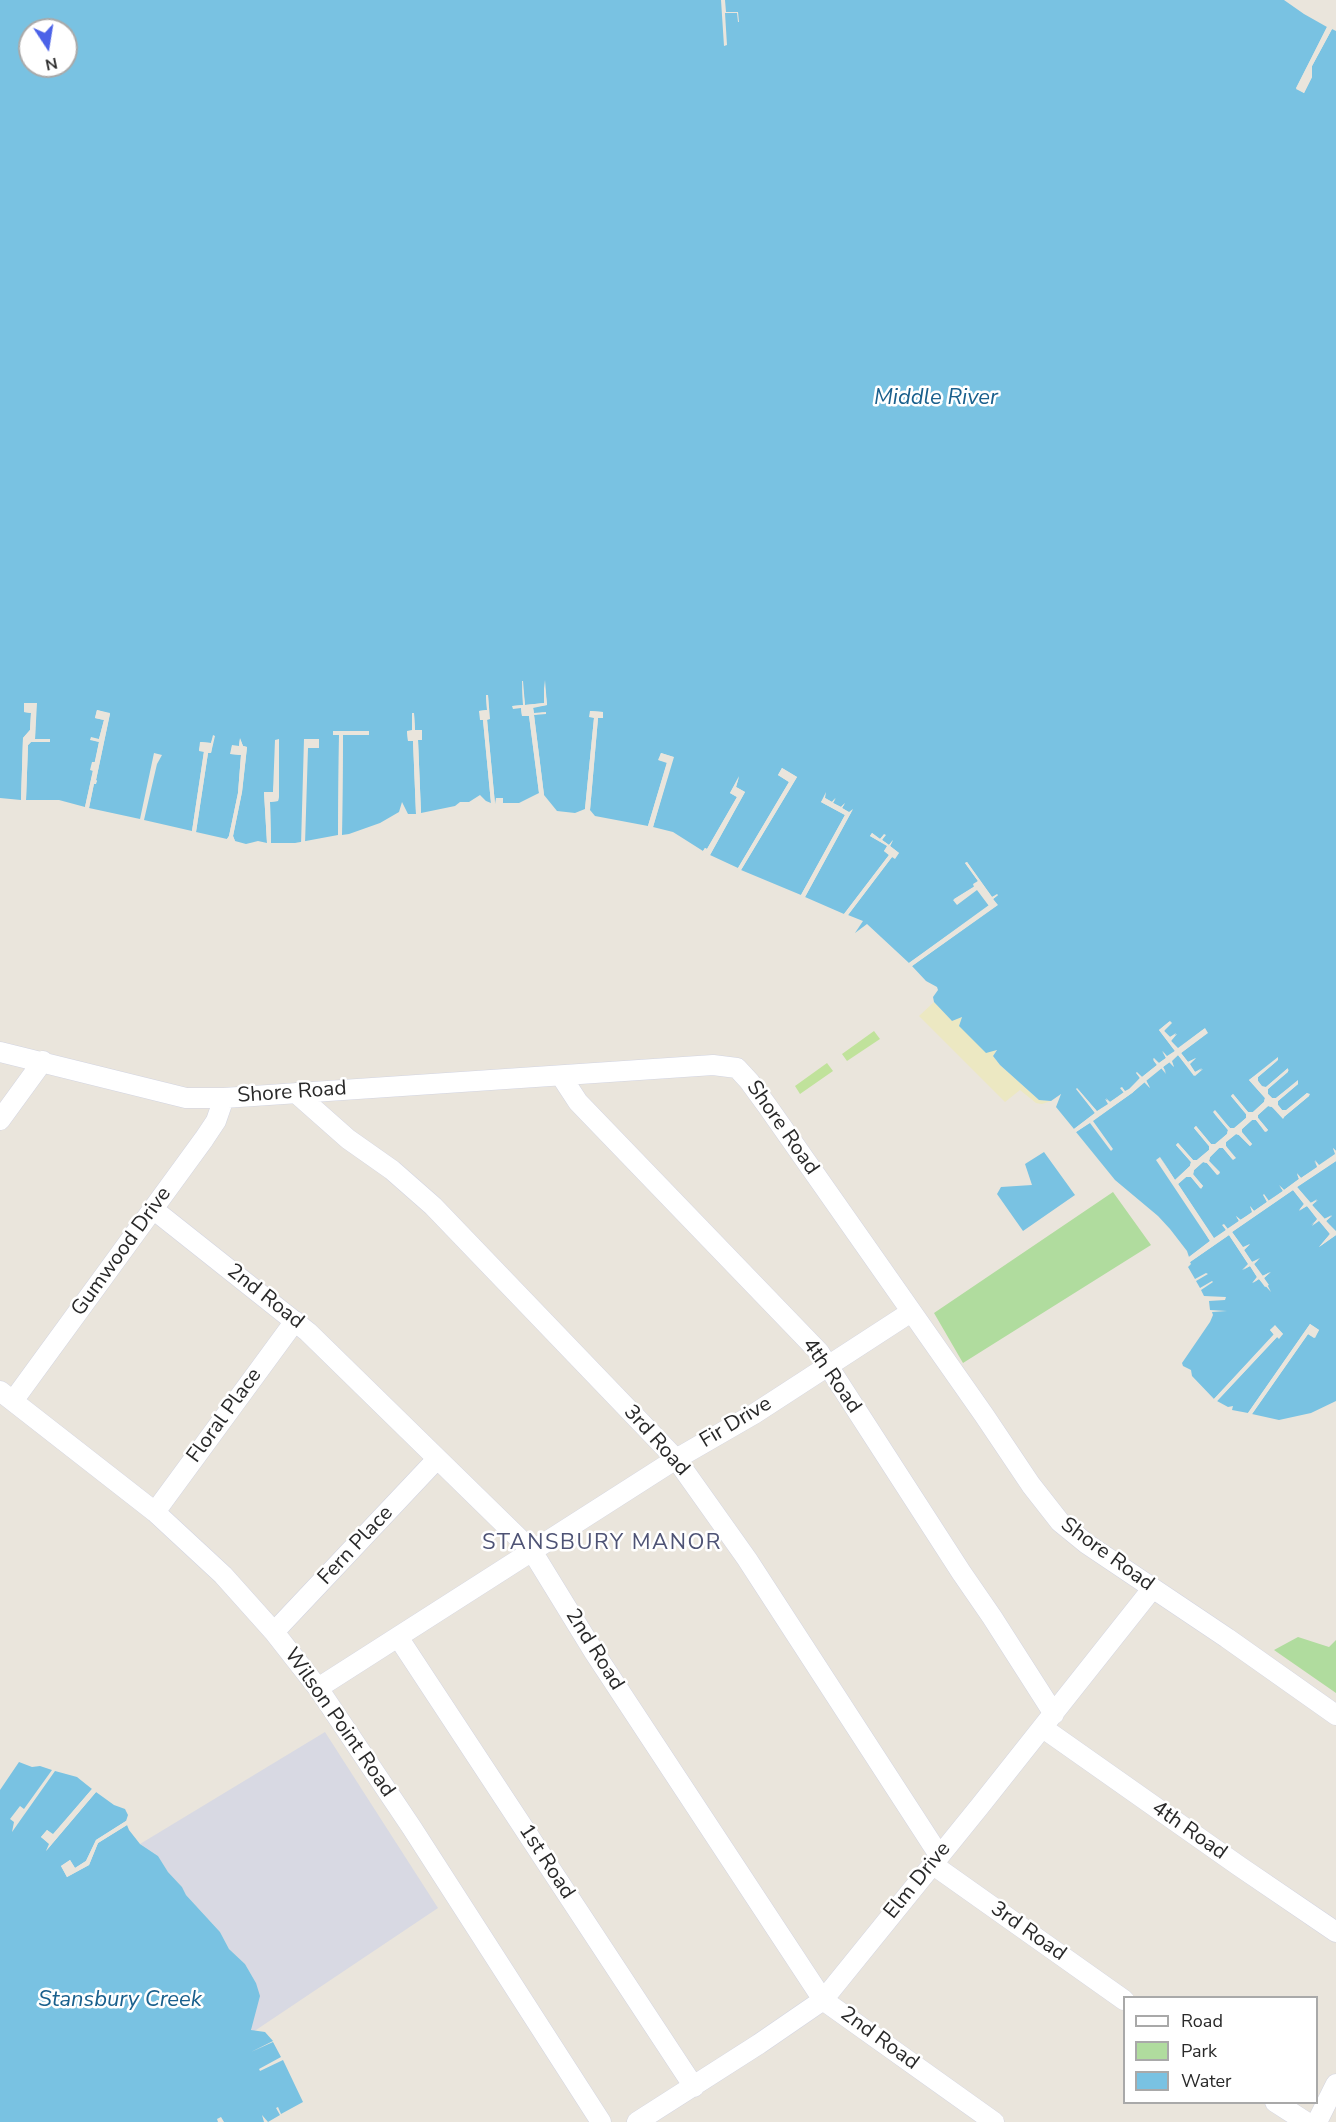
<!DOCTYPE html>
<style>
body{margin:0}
#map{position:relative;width:1336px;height:2122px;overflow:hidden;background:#eae5dc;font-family:"Nunito Sans",sans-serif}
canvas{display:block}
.legend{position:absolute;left:1123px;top:1996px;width:195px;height:108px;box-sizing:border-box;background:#fff;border:2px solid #a9a9a9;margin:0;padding:8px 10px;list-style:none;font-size:18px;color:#292929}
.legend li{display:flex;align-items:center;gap:12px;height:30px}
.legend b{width:30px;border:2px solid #a9a9a9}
.north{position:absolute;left:18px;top:18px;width:60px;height:60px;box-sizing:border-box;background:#fff;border:2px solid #a9a9a9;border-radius:50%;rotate:168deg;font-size:16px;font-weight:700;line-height:24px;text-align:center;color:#292929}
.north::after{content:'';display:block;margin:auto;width:21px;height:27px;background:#4b62e8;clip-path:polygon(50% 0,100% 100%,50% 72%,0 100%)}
</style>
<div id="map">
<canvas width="1336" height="2122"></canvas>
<ul class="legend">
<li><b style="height:8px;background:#fff"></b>Road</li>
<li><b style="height:16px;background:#b0dc9e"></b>Park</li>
<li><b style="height:16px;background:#79c2e2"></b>Water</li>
</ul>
<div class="north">N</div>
</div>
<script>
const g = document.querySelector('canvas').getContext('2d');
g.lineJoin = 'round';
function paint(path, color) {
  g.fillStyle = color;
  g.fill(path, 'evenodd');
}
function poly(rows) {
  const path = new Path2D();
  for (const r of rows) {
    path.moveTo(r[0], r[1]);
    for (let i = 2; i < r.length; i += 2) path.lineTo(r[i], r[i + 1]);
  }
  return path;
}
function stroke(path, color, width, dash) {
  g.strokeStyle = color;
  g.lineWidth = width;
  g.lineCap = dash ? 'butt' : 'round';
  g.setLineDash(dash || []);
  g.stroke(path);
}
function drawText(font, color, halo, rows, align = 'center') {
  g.font = font + ' "Nunito Sans",sans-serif';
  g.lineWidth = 5;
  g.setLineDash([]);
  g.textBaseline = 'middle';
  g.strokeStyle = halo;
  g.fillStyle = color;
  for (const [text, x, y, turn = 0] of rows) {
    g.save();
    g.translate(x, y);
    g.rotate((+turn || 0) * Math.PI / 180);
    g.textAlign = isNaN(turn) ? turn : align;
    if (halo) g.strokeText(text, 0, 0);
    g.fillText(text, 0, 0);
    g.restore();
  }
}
paint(poly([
 [325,1732,438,1908,253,2032,250,2027,256,1983,245,1964,229,1949,220,1932,186,1895,182,1887,168,1872,158,1856,140,1844]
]), '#d8d9e3');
paint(poly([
 [1113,1192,1151,1245,963,1363,934,1313],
 [1298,1637,1329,1647,1336,1640,1336,1693,1274,1650]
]), '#b0dc9e');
paint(poly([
 [934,1002,952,1021,962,1017,959,1025,997,1049,993,1056,1000,1065,1039,1100,1051,1101,1042,1104,1036,1103,1020,1090,1005,1102,919,1016]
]), '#ece8c2');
paint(poly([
 [874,1031,880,1039,847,1061,842,1054],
 [827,1063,833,1071,800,1094,795,1086]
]), '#c0e29b');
paint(poly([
 [0,0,721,0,724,46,727,45,725,13,737,13,738,22,739,22,738,12,726,12,725,0,1284,0,1304,14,1327,27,1296,88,1304,93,1312,77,1312,66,1332,29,1336,31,1336,1151,1333,1148,1336,1154,1319,1166,1314,1161,1318,1167,1301,1178,1297,1174,1299,1179,1284,1190,1280,1186,1283,1191,1268,1201,1264,1195,1267,1202,1254,1211,1250,1206,1253,1212,1240,1220,1236,1216,1239,1221,1227,1229,1223,1225,1226,1230,1214,1239,1178,1184,1186,1177,1191,1177,1200,1188,1203,1186,1193,1174,1194,1170,1203,1162,1207,1163,1218,1175,1220,1172,1209,1161,1210,1157,1219,1148,1223,1148,1233,1160,1226,1146,1226,1142,1236,1134,1239,1135,1250,1146,1252,1144,1242,1132,1242,1129,1252,1120,1256,1120,1265,1132,1268,1130,1258,1118,1258,1115,1268,1106,1272,1107,1285,1116,1309,1096,1307,1093,1286,1111,1282,1110,1278,1105,1278,1101,1298,1084,1298,1081,1276,1098,1272,1098,1267,1093,1268,1089,1289,1070,1287,1069,1266,1087,1262,1087,1258,1081,1258,1077,1278,1060,1249,1080,1265,1098,1264,1102,1253,1112,1248,1112,1233,1094,1231,1096,1246,1114,1246,1118,1234,1129,1230,1128,1213,1112,1228,1130,1227,1134,1215,1144,1211,1144,1196,1126,1194,1128,1209,1146,1209,1150,1197,1160,1193,1160,1178,1143,1176,1145,1191,1162,1190,1166,1175,1180,1161,1158,1210,1241,1189,1257,1187,1251,1170,1229,1158,1216,1115,1180,1076,1132,1132,1093,1145,1082,1150,1088,1146,1081,1162,1068,1166,1072,1163,1067,1170,1062,1174,1067,1171,1061,1178,1055,1194,1076,1202,1068,1195,1072,1189,1064,1196,1058,1188,1062,1181,1053,1207,1033,1204,1029,1178,1049,1171,1041,1177,1034,1170,1037,1164,1031,1170,1021,1159,1030,1175,1051,1167,1057,1163,1051,1166,1058,1159,1063,1153,1060,1157,1065,1142,1077,1136,1072,1140,1078,1130,1089,1125,1092,1122,1087,1124,1092,1110,1102,1106,1098,1109,1104,1097,1112,1077,1088,1095,1113,1074,1129,1056,1107,1061,1094,1051,1101,1039,1100,1000,1065,993,1056,997,1050,986,1053,959,1026,962,1017,952,1021,934,1002,933,997,938,990,937,987,926,981,912,966,997,905,993,899,998,895,992,897,967,862,965,863,978,881,975,886,954,899,957,904,977,889,989,905,909,963,867,924,855,933,863,921,848,915,892,857,899,853,890,846,893,840,889,845,882,840,884,835,880,839,872,833,870,836,888,846,884,851,889,855,844,914,805,897,853,809,850,813,842,808,845,803,841,807,833,803,835,798,832,802,825,798,821,802,845,815,801,895,741,870,797,777,782,768,778,775,789,782,738,868,710,855,745,792,736,787,739,777,730,793,737,797,707,849,705,848,703,851,673,832,653,827,673,757,661,753,659,760,667,762,648,826,595,816,590,810,598,718,603,712,590,711,594,718,585,809,575,813,557,811,544,795,534,715,546,712,534,714,533,707,547,705,545,680,545,703,525,705,522,681,523,705,513,706,521,708,522,716,529,715,539,793,519,803,503,803,503,798,496,798,495,804,487,719,489,719,488,695,486,695,487,710,479,711,483,720,491,803,486,801,480,795,469,802,460,802,455,806,421,813,418,740,422,739,422,731,415,731,414,714,412,714,412,731,407,731,408,741,413,740,416,814,408,814,402,802,399,812,380,823,349,834,342,835,343,735,368,735,369,732,339,735,338,835,295,843,271,843,270,802,278,801,279,796,279,739,273,793,264,792,267,843,258,841,246,844,235,841,233,836,242,792,247,747,243,746,240,739,239,746,232,746,231,754,241,755,238,793,229,836,227,839,196,832,208,753,211,753,214,735,211,743,201,742,199,750,204,751,192,831,144,820,157,764,162,755,154,753,140,819,89,808,94,783,97,781,96,780,110,714,97,710,95,718,104,720,99,739,90,739,99,742,85,807,59,800,26,800,28,745,31,742,50,742,50,739,35,739,36,703,25,703,24,712,31,713,30,730,23,738,21,800,0,798],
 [30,30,66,30,66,66,30,66],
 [1044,1152,1075,1195,1023,1231,997,1194,1001,1187,1032,1185,1025,1164],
 [1336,1161,1336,1231,1334,1231,1326,1221,1332,1216,1325,1219,1312,1205,1317,1199,1311,1203,1297,1187],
 [1293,1190,1304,1204,1299,1210,1307,1206,1318,1219,1311,1225,1319,1220,1330,1234,1319,1247,1336,1235,1336,1401,1311,1413,1279,1420,1252,1414,1308,1334,1314,1338,1319,1330,1310,1324,1248,1413,1232,1410,1233,1406,1228,1407,1217,1401,1277,1337,1283,1334,1275,1326,1270,1330,1274,1334,1214,1399,1192,1376,1191,1370,1183,1366,1182,1363,1210,1322,1213,1315,1212,1312,1227,1311,1210,1310,1209,1301,1225,1300,1226,1297,1204,1296,1201,1290,1213,1282,1212,1281,1200,1288,1196,1281,1208,1274,1206,1273,1195,1279,1188,1267,1191,1264,1190,1262,1229,1235,1249,1265,1243,1270,1250,1266,1257,1277,1253,1283,1259,1279,1265,1287,1269,1285,1264,1278,1270,1272,1263,1276,1254,1264,1258,1260,1252,1262,1244,1250,1250,1244,1243,1248,1232,1232],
 [19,1762,32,1767,40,1766,52,1770,24,1809,20,1806,10,1819,14,1822,12,1832,55,1771,77,1777,92,1789,53,1835,47,1830,41,1837,50,1844,46,1851,96,1792,114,1805,125,1809,128,1815,126,1821,96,1840,86,1861,75,1868,70,1860,61,1866,67,1877,89,1865,98,1843,127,1825,129,1830,140,1844,158,1856,168,1872,182,1887,186,1895,220,1932,229,1949,245,1964,256,1983,260,1996,251,2030,265,2032,273,2041,251,2052,273,2042,281,2057,259,2069,260,2071,283,2060,303,2102,281,2114,278,2107,276,2108,280,2115,268,2122,262,2115,264,2122,224,2122,221,2117,217,2119,218,2122,0,2122,0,1790]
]), '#79c2e2');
paint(poly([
 [1327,27,1332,29,1312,66,1312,77,1304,93,1296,89],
 [544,680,547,705,533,708,534,713,546,712,546,714,534,715,544,795,539,793,529,716,522,716,521,708,513,709,512,706,523,705,522,681,523,681,525,705,544,703],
 [486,695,488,695,490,719,487,720,495,804,491,803,483,720,480,720,479,711,487,710],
 [24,703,37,703,35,739,50,739,50,742,31,742,28,745,26,800,21,800,23,738,30,730,31,713,24,712],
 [97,710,110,713,96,780,97,781,96,784,94,784,89,808,85,807,93,771,90,770,92,762,95,762,99,742,90,740,91,737,99,739,104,720,95,718],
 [590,711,603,712,603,718,598,718,590,810,585,809,594,718,589,717],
 [412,713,414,713,415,730,422,730,422,740,418,740,421,813,416,814,413,741,408,741,407,731,412,730],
 [333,731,369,731,369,735,343,735,342,835,338,835,339,735,333,735],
 [213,735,215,736,211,753,208,753,196,832,192,831,204,752,199,751,200,742,211,743],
 [240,738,243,746,247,747,242,792,233,836,235,841,227,839,229,836,238,793,241,755,230,754,232,745,239,746],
 [279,739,279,796,278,801,270,802,271,843,267,843,264,792,273,792,275,740],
 [304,739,319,739,319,748,308,748,305,844,301,845],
 [661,753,674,757,653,827,648,826,667,763,658,760],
 [782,768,797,777,741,870,738,868,789,782,778,775],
 [739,776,736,787,745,792,710,855,703,851,705,848,707,849,737,797,730,793],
 [826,792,825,798,832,802,836,798,833,803,841,807,845,803,842,808,849,812,853,809,805,897,801,895,845,815,821,802],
 [872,833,880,839,884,834,886,835,882,840,889,845,893,840,890,846,899,853,895,859,892,857,848,915,844,914,889,855,884,851,887,846,870,836],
 [967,862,992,897,997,894,998,895,993,899,998,905,912,966,909,963,989,906,977,890,957,905,953,900,974,887,973,884,978,881,965,863],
 [1170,1021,1172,1023,1164,1031,1170,1037,1176,1033,1171,1041,1178,1048,1205,1028,1208,1033,1181,1053,1188,1062,1196,1058,1190,1064,1195,1072,1203,1069,1195,1076,1178,1055,1172,1061,1174,1067,1169,1062,1163,1067,1166,1074,1161,1068,1146,1080,1150,1088,1144,1082,1132,1093,1093,1121,1113,1149,1111,1151,1090,1123,1076,1132,1074,1129,1095,1113,1076,1089,1077,1088,1097,1111,1108,1104,1105,1099,1110,1102,1124,1093,1120,1088,1122,1087,1125,1091,1129,1089,1140,1078,1136,1073,1137,1072,1142,1077,1157,1065,1153,1059,1154,1058,1159,1063,1166,1058,1162,1051,1167,1056,1175,1051,1159,1030],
 [1278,1057,1278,1060,1258,1077,1258,1081,1262,1086,1266,1087,1288,1068,1288,1072,1268,1089,1268,1094,1272,1098,1276,1098,1298,1080,1298,1084,1278,1101,1278,1105,1282,1110,1286,1110,1307,1093,1310,1094,1309,1096,1285,1116,1283,1119,1272,1107,1268,1106,1258,1115,1258,1118,1268,1130,1266,1132,1256,1120,1252,1120,1242,1129,1242,1133,1252,1144,1250,1146,1239,1135,1236,1134,1226,1142,1226,1146,1236,1158,1233,1160,1223,1148,1219,1148,1210,1157,1209,1161,1220,1173,1217,1175,1207,1163,1203,1162,1194,1170,1193,1175,1203,1186,1201,1189,1191,1177,1186,1177,1178,1184,1214,1238,1226,1230,1222,1225,1224,1224,1228,1229,1239,1221,1236,1216,1241,1220,1252,1212,1250,1206,1254,1211,1267,1202,1263,1195,1264,1194,1269,1201,1283,1191,1279,1185,1284,1190,1299,1179,1297,1173,1301,1178,1317,1167,1315,1160,1319,1165,1335,1154,1333,1148,1336,1151,1336,1161,1297,1187,1310,1203,1318,1200,1312,1205,1324,1219,1332,1215,1326,1221,1336,1231,1336,1235,1319,1247,1330,1234,1319,1221,1312,1226,1317,1219,1307,1206,1299,1211,1304,1204,1293,1190,1232,1232,1243,1247,1250,1244,1244,1250,1252,1262,1260,1258,1254,1264,1262,1276,1271,1272,1264,1278,1271,1292,1259,1279,1252,1283,1257,1277,1250,1266,1242,1270,1248,1264,1229,1235,1190,1262,1189,1257,1210,1241,1156,1160,1160,1157,1175,1180,1190,1166,1191,1162,1176,1145,1178,1143,1193,1160,1197,1160,1209,1150,1209,1146,1194,1128,1196,1126,1211,1144,1216,1144,1227,1134,1228,1130,1213,1112,1215,1110,1230,1128,1234,1128,1246,1118,1246,1114,1231,1096,1233,1094,1248,1112,1253,1112,1264,1102,1265,1098,1249,1080],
 [1310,1324,1319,1330,1315,1338,1308,1334,1252,1414,1248,1413],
 [1275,1325,1283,1334,1279,1339,1277,1337,1217,1401,1214,1399,1274,1335,1270,1330],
 [92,1789,96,1792,46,1851,49,1844,41,1837,47,1830,53,1834],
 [126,1821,127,1825,98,1843,89,1865,67,1877,61,1866,70,1860,75,1868,86,1861,96,1840]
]), '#eae5dc');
const minor = poly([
 [0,1052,186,1098,224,1098,713,1065,737,1068,749,1081,768,1107,984,1415,1031,1485,1060,1522,1087,1544,1227,1638,1336,1715],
 [561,1076,578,1102,819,1352,961,1572,992,1617,1054,1714],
 [296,1093,348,1139,392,1170,433,1206,676,1459,747,1559,939,1855],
 [0,1120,43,1061],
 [153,1209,308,1332,532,1551,594,1652,823,2000,994,2122],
 [0,1391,155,1512,223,1575,274,1632,318,1688,412,1828,601,2122],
 [13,1401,204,1139,216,1121,224,1098],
 [155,1512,295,1321],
 [274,1632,437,1459],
 [398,1637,694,2087],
 [318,1688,676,1459,754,1414,911,1312],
 [1043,1728,1239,1866,1336,1932],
 [932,1864,1124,2000],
 [1275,2102,1306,2122],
 [637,2122,759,2044,823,2000,980,1806,1152,1589],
 [1317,2122,1336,2084]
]);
stroke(minor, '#d2d4e1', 21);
stroke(minor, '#fff', 20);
drawText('21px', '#292929', '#fff', [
 ["Shore Road",292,1093,-4],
 ["Shore Road",782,1128,55],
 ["Gumwood Drive",122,1252,-54],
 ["2nd Road",265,1297,38],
 ["4th Road",831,1376,55],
 ["Floral Place",225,1416,-54],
 ["Fir Drive",736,1423,-31],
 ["3rd Road",656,1441,48],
 ["Fern Place",356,1546,-47],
 ["Shore Road",1107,1555,36],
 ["2nd Road",594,1650,58],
 ["Wilson Point Road",339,1723,55],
 ["4th Road",1189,1831,35],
 ["1st Road",546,1862,57],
 ["Elm Drive",918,1881,-51],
 ["3rd Road",1028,1932,35],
 ["2nd Road",879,2039,36]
]);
drawText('italic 22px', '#1a608d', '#fff', [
 ["Middle River",936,399],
 ["Stansbury Creek",120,2001]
]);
g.letterSpacing = '1.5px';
drawText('22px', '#4e5375', '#fff', [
 ["STANSBURY MANOR",602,1544]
]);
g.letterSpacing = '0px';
</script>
